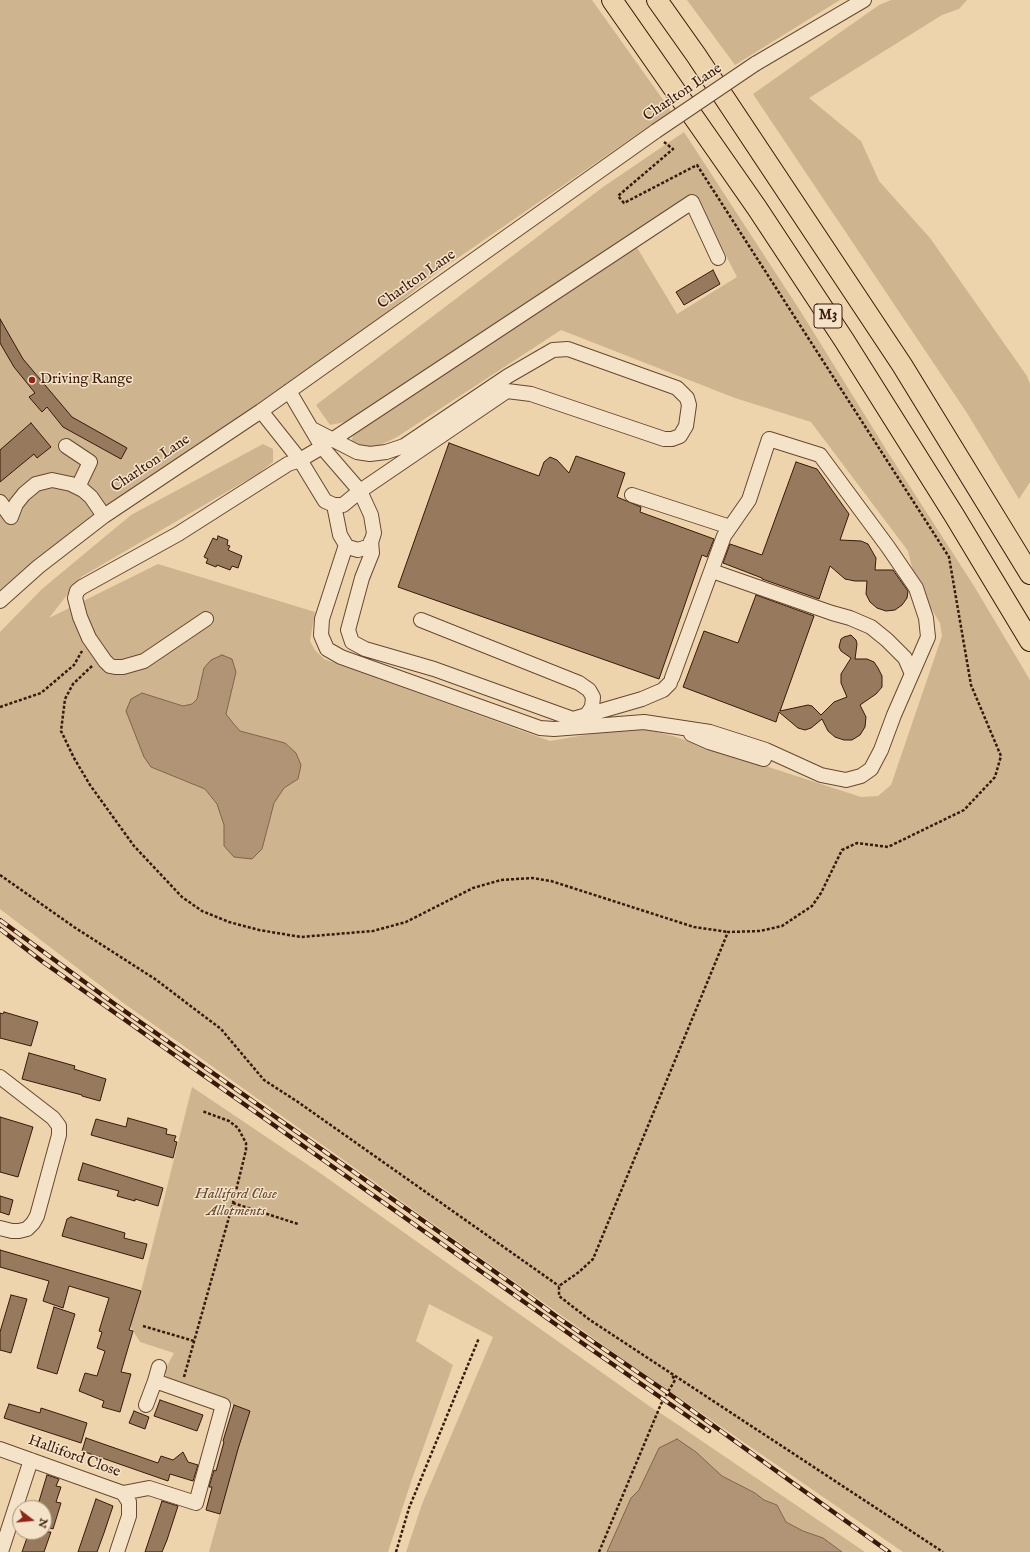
<!DOCTYPE html>
<style>
body{margin:0}
#map{position:relative;width:1030px;height:1552px;overflow:hidden;background:#eed4ac;font-family:"IM FELL English",serif}
canvas{display:block}
.north{position:absolute;left:12px;top:1500px;width:40px;height:40px;box-sizing:border-box;background:#f4e3c9;border:1px solid #a9927c;border-radius:50%;rotate:106deg;font-size:11px;font-weight:700;line-height:16px;text-align:center;color:#391909}
.north::after{content:'';display:block;margin:auto;width:14px;height:18px;background:#8f2418;clip-path:polygon(50% 0,100% 100%,50% 72%,0 100%)}
</style>
<div id="map">
<canvas width="1030" height="1552"></canvas>
<div class="north">N</div>
</div>
<script>
const g = document.querySelector('canvas').getContext('2d');
g.lineJoin = 'round';
function paint(path, color) {
  g.fillStyle = color;
  g.fill(path, 'evenodd');
}
function poly(rows) {
  const path = new Path2D();
  for (const r of rows) {
    path.moveTo(r[0], r[1]);
    for (let i = 2; i < r.length; i += 2) path.lineTo(r[i], r[i + 1]);
  }
  return path;
}
function stroke(path, color, width, dash) {
  g.strokeStyle = color;
  g.lineWidth = width;
  g.lineCap = dash ? 'butt' : 'round';
  g.setLineDash(dash || []);
  g.stroke(path);
}
function drawText(font, color, halo, rows, align = 'center') {
  g.font = font + ' "IM FELL English",serif';
  g.lineWidth = 3;
  g.setLineDash([]);
  g.textBaseline = 'middle';
  g.strokeStyle = halo;
  g.fillStyle = color;
  for (const [text, x, y, turn = 0] of rows) {
    g.save();
    g.translate(x, y);
    g.rotate((+turn || 0) * Math.PI / 180);
    g.textAlign = isNaN(turn) ? turn : align;
    if (halo) g.strokeText(text, 0, 0);
    g.fillText(text, 0, 0);
    g.restore();
  }
}
paint(poly([
 [0,0,592,0,671,111,439,271,289,391,135,495,0,601],
 [687,0,840,0,735,65],
 [891,0,967,0,959,9,942,15,809,98,861,141,879,181,930,238,1027,376,1030,384,1030,482,1019,499,967,413,753,94,879,5],
 [684,132,801,312,887,451,974,586,1030,680,1030,1552,903,1552,617,1355,122,1002,0,909,0,632,42,589,131,515,263,444,273,449,273,462,259,473,81,577,49,618,158,564,315,612,310,641,315,650,324,659,550,741,619,729,644,729,673,736,861,797,878,796,891,785,942,636,940,623,929,605,924,588,913,572,908,551,811,422,735,398,561,330,397,437,370,450,360,447,351,441,353,437,345,422,330,425,316,405,603,187],
 [697,199,737,277,677,314,633,241],
 [204,668,236,672,226,714,233,723,240,731,285,743,296,753,301,765,298,779,284,788,274,803,262,849,224,846,224,825,217,804,205,789,151,767,142,693,183,706,192,704,197,699],
 [192,1087,320,1173,652,1408,671,1420,865,1552,842,1552,823,1538,803,1531,786,1522,777,1505,764,1500,755,1493,722,1476,696,1452,659,1448,639,1490,631,1498,607,1552,406,1552,422,1504,493,1337,429,1304,416,1341,453,1365,412,1479,388,1552,209,1552,238,1447,250,1411,166,1378,165,1370,174,1353,140,1342,130,1326,141,1291]
]), '#cfb490');
const water = poly([
 [222,655,232,659,236,672,226,714,233,723,240,731,285,743,296,753,301,765,298,779,284,788,274,803,262,849,252,859,234,857,224,846,224,825,217,804,205,789,151,767,144,757,126,711,131,699,142,693,183,706,192,704,197,699,204,668,211,660,222,655],
 [677,1439,696,1452,722,1476,755,1493,764,1500,777,1505,786,1522,803,1531,823,1538,842,1552,607,1552,631,1498,639,1490,659,1448,677,1439]
]);
paint(water, '#b09475');
stroke(water, '#80634a', 1);
const building = poly([
 [713,270,720,284,684,305,676,292,713,270],
 [0,319,23,359,72,417,127,448,121,459,63,427,47,407,42,412,29,397,35,393,14,367,0,343,0,319],
 [31,423,51,447,37,458,34,454,0,482,0,450,31,423],
 [449,443,539,476,544,462,550,457,557,460,569,473,576,456,625,473,617,497,641,507,640,512,714,539,707,557,702,555,659,679,398,587,449,443],
 [796,462,817,469,849,514,840,540,861,541,868,544,876,558,875,570,893,570,908,591,907,598,902,605,895,610,886,611,877,608,870,602,866,594,867,581,855,581,845,579,830,566,819,599,762,579,762,578,723,563,730,544,762,555,796,462],
 [218,536,228,540,227,545,230,546,228,550,242,556,238,568,232,566,230,570,217,565,216,567,206,563,208,559,204,557,213,538,217,540,218,536],
 [756,595,814,616,780,711,808,705,812,706,821,715,834,702,847,697,841,683,841,674,851,658,841,651,839,647,841,639,844,637,851,635,856,640,857,644,855,659,867,659,874,662,878,668,882,676,882,687,876,694,860,705,866,717,865,727,860,735,852,740,844,740,835,737,828,731,822,719,811,728,805,730,798,728,779,712,776,722,683,687,704,631,738,643,756,595],
 [4,1012,38,1022,31,1046,0,1038,0,1013,3,1014,4,1012],
 [29,1053,75,1066,74,1069,106,1079,100,1101,82,1096,82,1095,22,1079,29,1053],
 [0,1117,33,1127,18,1177,0,1172,0,1117],
 [128,1118,167,1129,166,1134,176,1136,174,1141,177,1142,173,1158,91,1135,96,1119,126,1127,128,1118],
 [83,1163,163,1188,158,1206,135,1199,135,1201,117,1196,119,1191,78,1180,83,1163],
 [0,1196,13,1200,9,1215,0,1212,0,1196],
 [71,1217,125,1233,124,1238,147,1244,143,1259,62,1236,67,1219,71,1217],
 [0,1250,141,1291,129,1330,133,1331,121,1372,131,1374,120,1412,102,1407,104,1401,79,1391,85,1373,97,1376,105,1351,97,1348,102,1332,99,1331,109,1298,69,1286,63,1308,43,1301,49,1281,0,1267,0,1250],
 [11,1295,27,1299,11,1353,0,1350,0,1332,11,1295],
 [54,1307,75,1314,57,1374,37,1368,54,1307],
 [160,1400,203,1415,197,1431,154,1416,160,1400],
 [9,1404,40,1413,41,1408,87,1423,81,1443,4,1418,9,1404],
 [234,1405,250,1411,238,1449,220,1514,206,1510,212,1487,209,1487,214,1470,216,1471,224,1442,223,1441,234,1405],
 [134,1411,149,1417,145,1429,129,1423,134,1411],
 [86,1438,158,1463,161,1456,173,1460,183,1452,188,1462,198,1465,193,1481,170,1474,168,1481,82,1451,86,1438],
 [47,1475,59,1479,56,1486,61,1487,56,1502,61,1503,53,1529,44,1526,44,1508,37,1508,47,1475],
 [96,1499,113,1506,104,1533,97,1552,78,1552,96,1499],
 [162,1501,178,1506,167,1540,162,1552,145,1552,162,1501],
 [29,1532,51,1532,44,1552,22,1552,29,1532]
]);
paint(building, '#977a5e');
stroke(building, '#391909', 1);
const minor = poly([
 [755,64,864,0],
 [261,411,300,460,325,501,334,505,340,535,346,545,348,547,358,550,370,546,374,533,371,515,360,491,322,447,289,391],
 [312,429,357,452,370,454,386,452,404,446,508,376,553,350,568,349,677,388,687,398,689,405,686,426,680,436,672,439,664,439,531,394,507,391,360,491,343,505,334,505],
 [332,440,692,202,718,258],
 [66,446,90,462,78,487],
 [632,495,730,527],
 [0,502,11,517],
 [11,517,16,504,24,494,36,484,52,480,71,484,83,490,91,497,104,516],
 [371,541,372,553,362,578,348,630,352,642,365,649,434,669,573,719,642,699,663,690,670,683],
 [346,545,322,619,321,635,327,649,341,657,540,728,554,729,644,722,710,732,766,750,821,775,846,780,861,776,871,769,881,750,894,715,928,637,926,618,916,588,888,547,820,455,769,439,749,500,724,536,672,678],
 [712,571,832,613,850,618,871,627,887,640,905,658,912,674],
 [0,601,38,567,104,516,261,411,656,131],
 [206,619,144,661,123,667,115,667,110,666,105,661,89,638,80,617,75,598,77,591,82,587,178,534,288,464,300,460,322,447],
 [421,620,579,683,589,690,593,697,592,707,586,716,586,721],
 [691,734,709,742,764,759],
 [0,1077,53,1118,59,1126,59,1135,37,1216,33,1223,27,1229,19,1231,12,1231,0,1228],
 [155,1381,159,1367],
 [0,1449,123,1493,129,1502,129,1516,117,1552],
 [123,1493,149,1488,196,1503,223,1405,155,1381,146,1405],
 [1,1552,31,1460]
]);
const highway = poly([
 [612,0,757,208,844,340,954,515,1030,641],
 [657,0,696,55,902,365,1030,574]
]);
stroke(minor, '#664832', 16);
stroke(highway, '#391909', 22);
stroke(poly([
 [664,142,673,149,618,196,624,203,697,165,949,557,971,685,1001,756,995,777,964,810,888,847,857,843,842,850,821,893,812,906,782,926,760,931,728,932,593,1259,579,1272,559,1286,559,1296,590,1320,943,1552],
 [92,666,73,684,65,699,61,731,74,758,90,785,134,846,182,897,202,911,229,922,259,930,301,937,373,931,406,922,473,888,501,880,532,878,551,881,694,927,728,932],
 [0,707,41,693,74,665,82,651],
 [0,875,74,927,155,979,221,1029,264,1080,298,1102,559,1286],
 [233,1203,298,1224],
 [143,1326,194,1341],
 [184,1377,233,1203,246,1150,246,1143,238,1128,229,1121,202,1111],
 [396,1552,409,1508,479,1338],
 [599,1552,661,1404,675,1380,671,1374]
]), '#391909', 2.5, [3, 2]);
stroke(minor, '#f4e3c9', 14);
stroke(highway, '#eed4ac', 20);
const rail = poly([
 [0,920,116,1005,428,1224,515,1286,560,1319,668,1393,889,1552],
 [0,929,43,962,595,1352,709,1431]
]);
stroke(rail, '#391909', 4.5);
stroke(rail, '#f4e3c9', 3, [9]);
const minorBridge = poly([
 [656,131,755,64]
]);
stroke(minorBridge, '#664832', 16, []);
stroke(minorBridge, '#f4e3c9', 14);
for (const [x, y, r, color] of [
 [32,380,4,"#8f2418"]
]) {
  const dot = new Path2D();
  dot.arc(x, y, r, 0, 2 * Math.PI);
  g.fillStyle = color;
  g.fill(dot);
  stroke(dot, '#f4e3c9', 1.5);
}
for (const [x, y, w] of [
 [828,316,28]
]) {
  const box = new Path2D();
  box.roundRect(x - w / 2, y - 12, w, 24, 3);
  g.fillStyle = '#f4e3c9';
  g.fill(box);
  stroke(box, '#391909', 1);
}
drawText('bold 14px', '#391909', null, [
 ["M3",828,316]
]);
drawText('15px', '#391909', '#f4e3c9', [
 ["Charlton Lane",683,93,-34],
 ["Charlton Lane",417,280,-35],
 ["Charlton Lane",151,464,-34],
 ["Halliford Close",74,1457,20]
]);
drawText('15px', '#391909', '#f4e3c9', [
 ["Driving Range",40,380]
], 'left');
drawText('italic 15px', '#664832', '#f4e3c9', [
 ["Halliford Close",236,1195],
 ["Allotments",236,1212]
]);
</script>
